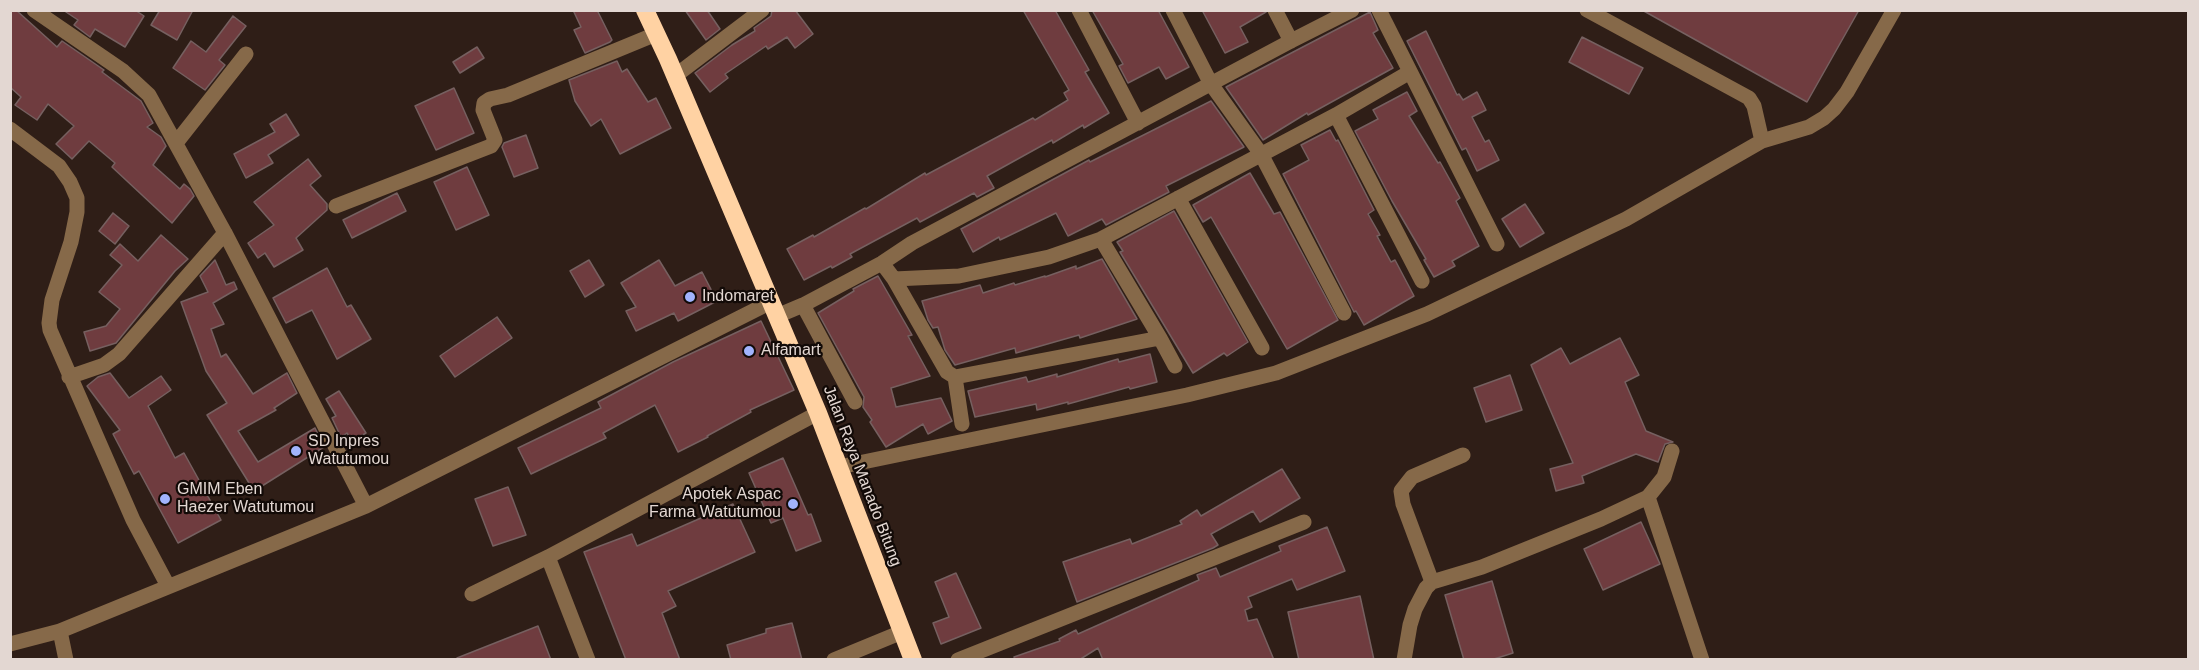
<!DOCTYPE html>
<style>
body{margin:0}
#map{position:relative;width:2199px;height:670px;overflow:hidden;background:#2f1e17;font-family:Helvetica,sans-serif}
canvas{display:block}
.frame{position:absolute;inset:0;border:12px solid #e3d7d2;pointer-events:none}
</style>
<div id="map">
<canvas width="2199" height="670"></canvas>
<div class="frame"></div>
</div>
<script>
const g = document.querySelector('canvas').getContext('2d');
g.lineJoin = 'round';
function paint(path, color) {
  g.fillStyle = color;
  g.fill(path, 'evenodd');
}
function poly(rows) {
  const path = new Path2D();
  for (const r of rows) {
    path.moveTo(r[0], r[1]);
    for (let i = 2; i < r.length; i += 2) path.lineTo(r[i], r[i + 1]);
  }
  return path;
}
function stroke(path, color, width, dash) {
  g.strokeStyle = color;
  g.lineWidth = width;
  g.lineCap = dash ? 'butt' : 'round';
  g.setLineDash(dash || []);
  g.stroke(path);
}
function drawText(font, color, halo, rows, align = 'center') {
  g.font = font + ' Helvetica,sans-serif';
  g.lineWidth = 4.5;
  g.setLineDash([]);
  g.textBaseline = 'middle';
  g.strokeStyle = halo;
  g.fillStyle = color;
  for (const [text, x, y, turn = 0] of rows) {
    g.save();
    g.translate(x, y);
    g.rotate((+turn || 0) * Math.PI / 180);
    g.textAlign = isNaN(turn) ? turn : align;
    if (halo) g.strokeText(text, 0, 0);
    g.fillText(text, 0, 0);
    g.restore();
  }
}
const building = poly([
 [10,10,16,10,57,47,62,41,104,70,102,72,141,101,153,123,147,127,161,137,166,146,153,165,180,189,184,184,190,189,194,196,172,223,112,167,115,163,89,141,72,159,56,144,74,126,48,104,37,120,15,105,21,97,10,87,10,10],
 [63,10,135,10,144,16,125,47,95,29,90,37,74,25,78,20,63,10],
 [160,10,193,10,177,40,151,25,160,10],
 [573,10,597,10,612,40,610,42,585,53,574,30,581,27,573,10],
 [685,10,707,10,720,29,706,40,685,10],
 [772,10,795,10,813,34,795,48,787,37,768,49,766,46,725,74,728,78,710,92,695,73,732,45,755,31,754,28,771,16,772,10],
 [1023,10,1055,10,1089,70,1085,72,1109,113,1084,128,1083,125,1053,143,1052,140,987,176,994,188,977,197,974,193,920,222,917,218,850,254,852,257,832,268,831,266,804,280,787,249,813,235,814,237,865,208,866,209,925,173,926,175,1033,118,1035,120,1068,100,1064,93,1069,90,1023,10],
 [1092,10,1158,10,1189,67,1166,79,1159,67,1128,83,1119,66,1123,64,1092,10],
 [1202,10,1265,10,1266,12,1240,27,1248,42,1225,53,1202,10],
 [1642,10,1859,10,1807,102,1642,10],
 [1370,12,1378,30,1373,33,1393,68,1308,115,1307,113,1263,140,1226,87,1370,12],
 [233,16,246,26,219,60,225,65,205,90,173,68,191,41,206,52,233,16],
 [1426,31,1457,95,1459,94,1463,100,1477,92,1486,110,1472,117,1485,142,1489,140,1499,160,1477,171,1466,148,1462,150,1407,41,1426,31],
 [1582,37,1643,68,1629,94,1569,62,1582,37],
 [477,47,484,58,460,73,453,62,477,47],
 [617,61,622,72,627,69,648,102,656,98,671,128,620,154,601,119,591,126,575,101,569,80,617,61],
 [454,88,474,133,436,150,415,106,454,88],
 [1407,92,1417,111,1409,116,1438,163,1440,162,1460,198,1456,201,1479,246,1452,261,1455,266,1434,277,1424,260,1426,259,1392,201,1355,131,1378,119,1373,110,1407,92],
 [1211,101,1244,147,1166,186,1169,192,1106,225,1102,219,1068,236,1056,213,1000,240,999,237,973,252,961,229,1089,160,1090,162,1211,101],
 [286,114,299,135,268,155,273,163,246,178,234,154,275,132,270,124,286,114],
 [1330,130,1336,141,1338,140,1374,210,1368,214,1380,235,1377,236,1391,262,1395,260,1414,296,1364,325,1356,311,1354,312,1283,174,1309,160,1301,145,1330,130],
 [526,135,538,168,514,177,502,147,504,143,526,135],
 [308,159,321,176,310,185,327,204,327,210,296,238,303,250,274,267,265,253,258,258,248,243,274,225,254,202,308,159],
 [467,167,489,215,456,230,434,182,467,167],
 [1250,173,1274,214,1280,212,1338,320,1287,349,1211,217,1203,222,1193,205,1250,173],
 [397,193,406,211,352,238,343,220,397,193],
 [1525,204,1544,233,1520,247,1502,219,1525,204],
 [1174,211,1248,342,1227,356,1224,353,1193,373,1120,252,1123,251,1117,242,1174,211],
 [113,213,129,226,115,244,99,231,113,213],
 [161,235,188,259,175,271,116,343,90,351,84,332,106,326,120,309,99,292,122,265,110,255,120,244,138,261,161,235],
 [1102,259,1137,319,1080,338,1079,335,1016,353,1015,348,955,365,945,350,938,327,933,328,928,320,922,301,980,285,983,293,1014,283,1015,285,1045,276,1045,277,1076,266,1076,269,1102,259],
 [215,260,226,285,234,282,237,289,213,303,224,324,211,329,221,357,226,354,253,394,287,373,297,393,274,408,276,410,238,431,258,462,315,428,324,447,254,491,207,415,227,403,206,371,181,302,208,292,200,276,215,260],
 [589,260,604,285,585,297,570,271,589,260],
 [659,260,675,286,702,272,717,301,678,321,674,313,636,331,626,311,636,307,621,283,659,260],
 [327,268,347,307,351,305,371,339,337,359,312,310,286,323,273,298,327,268],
 [878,276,912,335,908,336,930,376,891,388,896,407,941,398,952,421,928,434,923,424,886,447,870,422,872,420,863,407,864,397,818,313,854,291,853,289,878,276],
 [497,317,512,338,455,377,440,356,497,317],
 [761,321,794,390,750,410,751,412,707,436,708,437,678,452,655,405,603,433,606,438,531,474,518,448,601,408,598,402,673,362,761,321],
 [1620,338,1639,375,1625,382,1646,431,1673,442,1665,444,1658,462,1636,454,1582,476,1584,483,1556,491,1550,469,1573,463,1531,365,1561,348,1570,364,1620,338],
 [1150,354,1157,382,1130,389,1129,387,1068,404,1068,402,1037,410,1036,404,975,417,968,391,1026,377,1028,382,1057,374,1057,377,1118,359,1119,362,1150,354],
 [110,373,129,398,161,376,171,390,148,406,175,458,184,453,221,520,178,543,139,471,134,474,113,434,120,430,87,386,98,377,110,373],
 [1510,375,1522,410,1486,422,1474,388,1510,375],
 [339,391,366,433,352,441,347,433,341,437,332,418,336,416,326,399,339,391],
 [783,458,808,515,811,514,821,541,796,551,783,518,771,523,749,473,783,458],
 [1282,469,1300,498,1260,522,1253,511,1211,534,1218,545,1213,548,1077,602,1063,562,1130,539,1132,544,1182,524,1180,521,1197,510,1201,516,1282,469],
 [508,487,526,535,493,546,475,499,508,487],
 [733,504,755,552,668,591,676,606,662,613,680,660,626,660,584,552,632,534,637,546,733,504],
 [1641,522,1660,564,1603,590,1584,549,1641,522],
 [1327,527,1345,571,1297,590,1292,579,1248,597,1252,607,1245,610,1248,621,1257,619,1274,660,1103,660,1098,648,1079,660,1015,660,1014,657,1060,641,1059,639,1076,630,1078,634,1199,580,1197,575,1216,568,1220,577,1281,551,1279,546,1327,527],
 [956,573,981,628,941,644,933,623,949,617,935,582,956,573],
 [1492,581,1513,653,1491,660,1464,660,1445,595,1492,581],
 [1360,596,1374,660,1299,660,1288,612,1360,596],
 [792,623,802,660,731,660,727,645,766,633,766,629,792,623],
 [538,626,551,660,457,660,457,658,538,626]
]);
paint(building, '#6f3c3f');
stroke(building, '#766060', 1.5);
stroke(poly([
 [34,10,123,71,149,95,225,233,366,506],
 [1079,10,1138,123],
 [1173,10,1211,84,1261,154,1344,313],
 [1275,10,1291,41],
 [1379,10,1497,244],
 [1587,10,1749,98,1754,106,1762,141],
 [675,76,762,10],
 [1336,115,1422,281],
 [10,129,59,166,70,182,77,198,77,212,71,242,52,300,49,323,50,330,133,520,168,586],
 [176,143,246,54],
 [1178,198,1262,348],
 [336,206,491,146,495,140,483,110,484,103,490,99,508,95,656,34],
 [882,263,894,279,959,276,1049,257,1101,239,1336,115,1410,72],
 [894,279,947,372,955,377,1160,338,1101,239],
 [803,305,855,402],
 [777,316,803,305,882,263,912,243,1291,41,1352,10],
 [1160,338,1175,366],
 [69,377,104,365,119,354,225,233],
 [955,377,962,424],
 [839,467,1187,395,1276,373,1427,314,1626,219,1762,141,1809,127,1824,118,1834,109,1847,92,1894,10],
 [1648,497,1702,660],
 [548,557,588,660],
 [1432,582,1403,504,1401,491,1412,477,1463,455],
 [472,594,548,557,818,413],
 [60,631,66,660],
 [10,644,60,631,366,506,771,302],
 [834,660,902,632],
 [958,660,1304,522],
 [1404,660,1410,625,1415,609,1426,588,1432,582,1482,567,1601,519,1648,497,1664,477,1672,451]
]), '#866949', 15);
stroke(poly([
 [645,10,668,59,818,413,913,660]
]), '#ffd2a3', 18);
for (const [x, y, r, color] of [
 [690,297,6,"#a1b3fd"],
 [749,351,6,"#a1b3fd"],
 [296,451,6,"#a1b3fd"],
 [165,499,6,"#a1b3fd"],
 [793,504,6,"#a1b3fd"]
]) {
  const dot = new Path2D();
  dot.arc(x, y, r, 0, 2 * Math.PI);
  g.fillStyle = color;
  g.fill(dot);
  stroke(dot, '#120a07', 2);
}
drawText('16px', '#e3d7d2', '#120a07', [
 ["Indomaret",702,297],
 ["Alfamart",761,351],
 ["SD Inpres",308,442],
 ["Watutumou",308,460],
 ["GMIM Eben",177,490],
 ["Haezer Watutumou",177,508],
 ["Apotek Aspac",781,495,"right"],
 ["Farma Watutumou",781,513,"right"]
], 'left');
drawText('16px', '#e3d7d2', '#120a07', [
 ["Jalan Raya Manado Bitung",862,476,69]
]);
</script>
